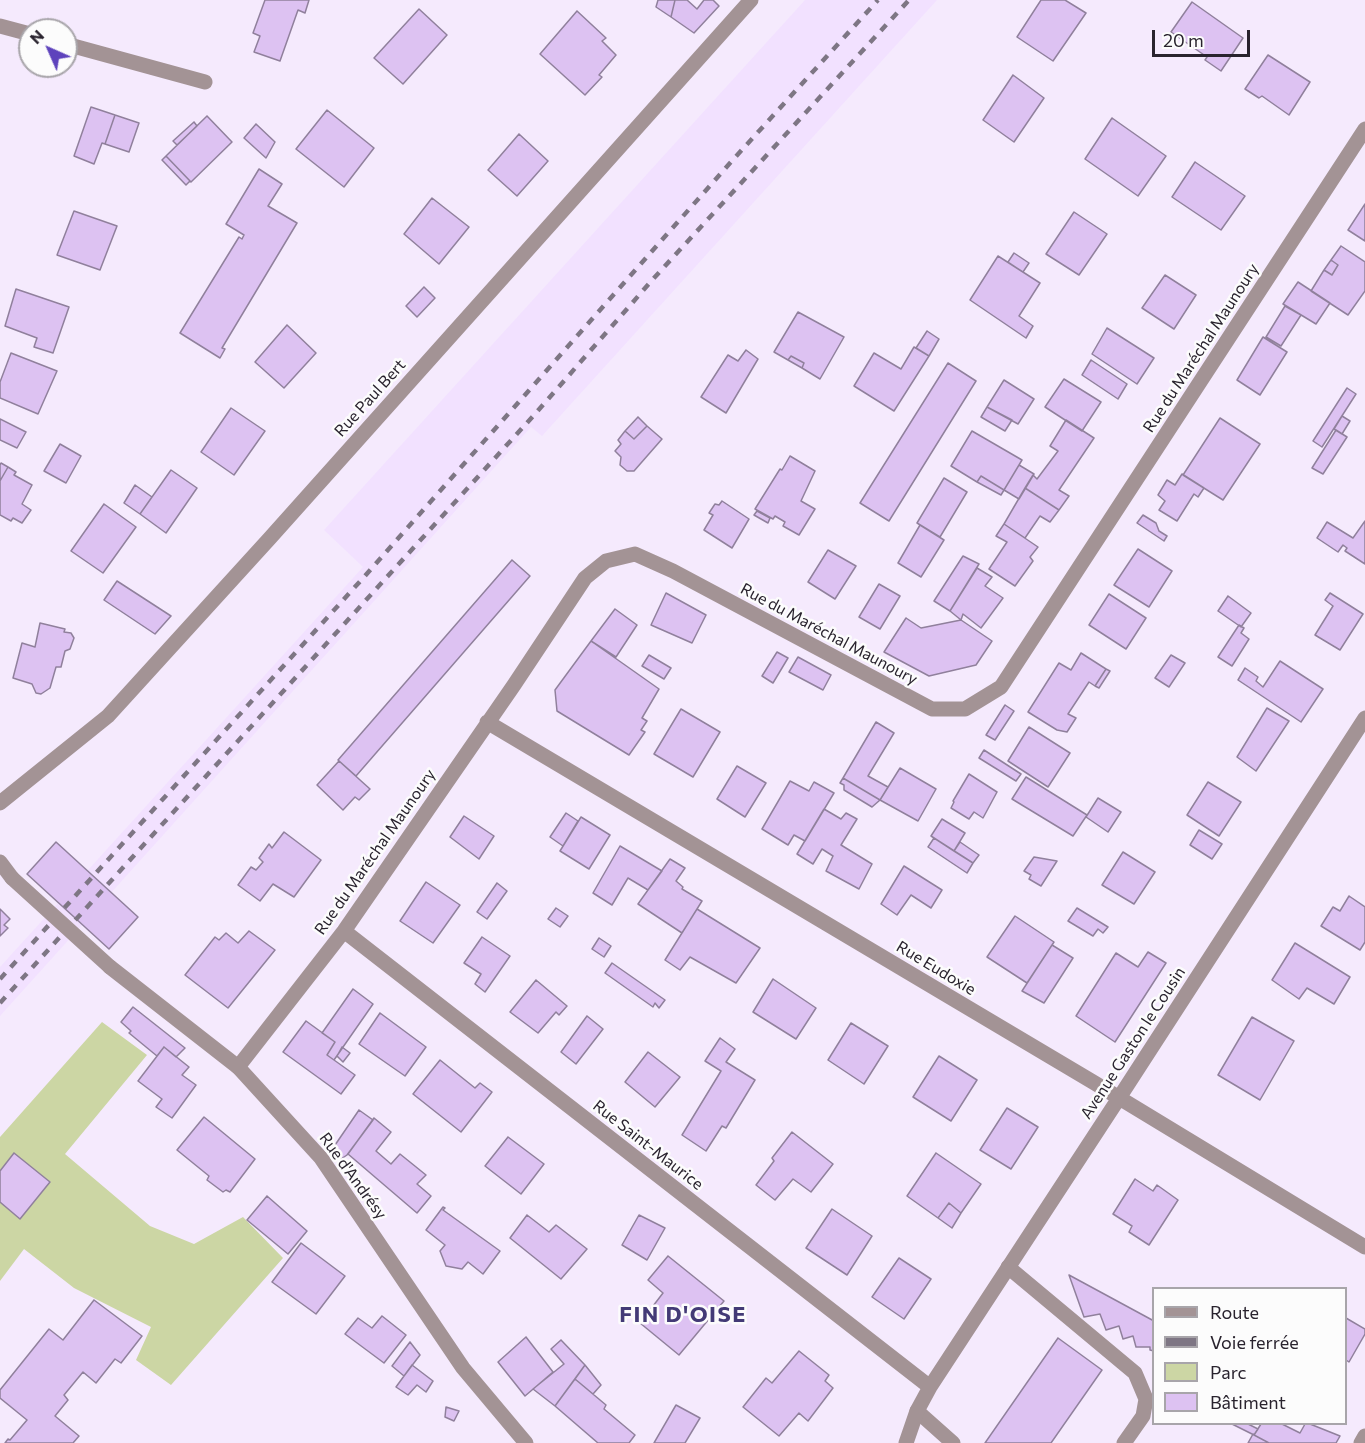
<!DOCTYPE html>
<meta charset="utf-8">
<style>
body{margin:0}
#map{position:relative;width:1365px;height:1443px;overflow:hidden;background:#f5eafd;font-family:Commissioner,sans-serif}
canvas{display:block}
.legend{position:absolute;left:1152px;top:1287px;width:195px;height:138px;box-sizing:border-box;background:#fcfcfc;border:2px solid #a8a5aa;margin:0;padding:8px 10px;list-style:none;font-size:18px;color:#29232e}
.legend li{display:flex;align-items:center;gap:12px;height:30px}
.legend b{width:30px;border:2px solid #a8a5aa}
.north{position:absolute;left:18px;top:18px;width:60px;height:60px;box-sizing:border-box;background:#fcfcfc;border:2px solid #a8a5aa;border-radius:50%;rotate:315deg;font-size:16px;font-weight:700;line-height:24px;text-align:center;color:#29232e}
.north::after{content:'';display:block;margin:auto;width:21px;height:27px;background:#5e43bc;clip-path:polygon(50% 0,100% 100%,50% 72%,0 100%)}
.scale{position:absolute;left:1152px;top:30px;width:98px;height:27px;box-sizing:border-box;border:3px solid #29232e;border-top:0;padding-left:8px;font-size:18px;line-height:21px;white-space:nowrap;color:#29232e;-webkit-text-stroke:4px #fcfcfc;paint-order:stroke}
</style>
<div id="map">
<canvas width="1365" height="1443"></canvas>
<ul class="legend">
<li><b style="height:8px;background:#a39395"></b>Route</li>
<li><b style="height:8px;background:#7e7684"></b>Voie ferrée</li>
<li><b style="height:16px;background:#ccd6a4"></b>Parc</li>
<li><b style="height:16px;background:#ddc2f2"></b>Bâtiment</li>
</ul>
<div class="north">N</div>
<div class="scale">20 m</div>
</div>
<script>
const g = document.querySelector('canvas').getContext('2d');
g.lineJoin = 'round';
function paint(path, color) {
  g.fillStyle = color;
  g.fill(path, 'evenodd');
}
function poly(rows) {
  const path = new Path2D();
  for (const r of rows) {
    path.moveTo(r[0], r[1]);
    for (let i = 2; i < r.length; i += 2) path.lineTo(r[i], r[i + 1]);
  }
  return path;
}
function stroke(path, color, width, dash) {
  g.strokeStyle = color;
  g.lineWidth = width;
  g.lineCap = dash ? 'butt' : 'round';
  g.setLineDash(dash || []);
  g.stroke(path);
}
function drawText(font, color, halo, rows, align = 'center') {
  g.font = font + ' Commissioner,sans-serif';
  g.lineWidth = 5;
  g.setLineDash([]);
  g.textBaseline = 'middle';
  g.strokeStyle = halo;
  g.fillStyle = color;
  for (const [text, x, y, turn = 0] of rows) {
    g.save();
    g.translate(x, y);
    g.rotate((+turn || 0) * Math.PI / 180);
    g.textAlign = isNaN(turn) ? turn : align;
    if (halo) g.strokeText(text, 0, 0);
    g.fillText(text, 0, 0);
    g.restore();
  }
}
paint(poly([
 [805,0,937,0,542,436,531,427,0,1016,0,967,363,567,324,530]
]), '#f2e1ff');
paint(poly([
 [102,1022,147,1055,65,1154,150,1226,194,1244,243,1217,283,1258,171,1385,136,1360,151,1327,74,1288,24,1249,0,1281,0,1137]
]), '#ccd6a4');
const building = poly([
 [265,0,309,0,305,13,298,10,280,61,254,52,260,36,253,33,265,0],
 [658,0,675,0,671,17,656,7,658,0],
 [675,0,687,0,697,9,704,0,713,0,719,6,694,33,671,17,675,0],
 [1041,0,1065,0,1086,13,1053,61,1017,37,1041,0],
 [1192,2,1243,38,1221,71,1205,60,1207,57,1171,32,1192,2],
 [419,9,447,35,403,84,374,58,419,9],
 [577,11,606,38,602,41,616,55,599,75,602,77,585,95,540,54,577,11],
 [1268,55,1310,82,1289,115,1262,96,1259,98,1245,89,1268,55],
 [1013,75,1044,98,1014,142,983,120,1013,75],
 [91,107,115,115,105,144,102,143,94,164,74,156,91,107],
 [327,110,374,148,344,187,296,149,327,110],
 [115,115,139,123,129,152,105,144,115,115],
 [207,116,232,142,191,182,166,156,207,116],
 [1112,118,1166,156,1138,196,1085,159,1112,118],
 [194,122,197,126,177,145,173,141,194,122],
 [256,124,275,142,266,158,244,138,256,124],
 [519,134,548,161,517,196,488,170,519,134],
 [166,156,190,181,186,185,162,160,166,156],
 [1195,162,1245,196,1221,230,1172,197,1195,162],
 [259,169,282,184,268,206,297,223,222,348,225,349,220,358,180,333,239,237,242,239,244,235,226,224,259,169],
 [432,198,469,227,439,264,404,234,432,198],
 [1365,204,1365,241,1348,230,1365,204],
 [74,211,117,226,100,270,57,255,74,211],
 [1074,212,1107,234,1079,275,1046,254,1074,212],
 [1341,246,1365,262,1365,291,1348,315,1311,291,1324,270,1332,275,1338,265,1331,260,1341,246],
 [1014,253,1029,263,1023,272,1008,262,1014,253],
 [998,256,1040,283,1019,316,1033,326,1026,338,970,300,998,256],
 [1331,260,1338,265,1332,275,1324,270,1331,260],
 [1165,275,1196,295,1174,329,1142,308,1165,275],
 [1298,282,1330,303,1316,324,1283,304,1298,282],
 [424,287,435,298,417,317,406,306,424,287],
 [16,289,69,307,53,353,34,347,37,338,5,326,16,289],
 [1285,306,1301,315,1281,346,1266,337,1285,306],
 [798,312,844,337,820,379,802,368,804,363,791,356,788,360,774,352,798,312],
 [287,325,316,353,284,388,255,362,287,325],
 [1107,328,1154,358,1137,384,1092,354,1107,328],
 [927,331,939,339,929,356,916,348,927,331],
 [1263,337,1287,352,1260,395,1237,380,1263,337],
 [914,347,929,356,894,411,854,386,874,353,901,369,914,347],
 [746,350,758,359,726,413,701,397,728,355,738,361,746,350],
 [11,353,57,371,38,414,0,398,0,382,11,353],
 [791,356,804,363,802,368,788,360,791,356],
 [1091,360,1127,384,1118,399,1082,375,1091,360],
 [948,363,976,381,889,521,860,503,948,363],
 [1064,379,1101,402,1082,431,1045,407,1064,379],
 [1004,380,1034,399,1018,424,987,407,1004,380],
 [1347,388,1356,394,1322,447,1313,441,1347,388],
 [987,407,1012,420,1005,431,981,417,987,407],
 [231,408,265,431,234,475,201,452,231,408],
 [1342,416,1350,421,1342,434,1334,429,1342,416],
 [638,417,647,426,634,439,625,431,638,417],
 [1220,418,1260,444,1223,500,1183,475,1220,418],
 [0,419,26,432,17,448,0,440,0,419],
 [1066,420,1094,438,1059,490,1069,496,1059,510,1025,488,1033,475,1037,479,1058,451,1050,446,1066,420],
 [647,426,662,439,634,471,627,471,620,465,621,457,615,451,621,444,618,440,625,431,634,439,647,426],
 [1336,430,1347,437,1323,474,1312,468,1336,430],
 [972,431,1022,460,1004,490,981,476,977,482,951,466,972,431],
 [60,444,81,456,66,483,44,471,60,444],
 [790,456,815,471,801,501,815,509,799,535,783,526,785,522,775,516,773,519,755,509,780,469,782,470,790,456],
 [1,463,8,467,0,481,0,465,1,463],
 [1019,465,1034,474,1019,499,1004,490,1019,465],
 [8,467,16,472,14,475,32,485,22,504,31,510,22,523,13,518,11,521,0,515,0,481,8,467],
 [171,470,197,488,166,533,140,514,171,470],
 [1182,474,1204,488,1198,497,1194,494,1177,521,1159,510,1165,501,1158,495,1167,480,1175,485,1182,474],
 [981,476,1004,490,1001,495,977,482,981,476],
 [944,478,967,492,940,537,917,523,944,478],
 [135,485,152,497,140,514,124,503,135,485],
 [1025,488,1059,510,1050,522,1040,516,1025,538,1004,524,1025,488],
 [722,501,749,519,732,548,704,530,713,515,709,513,715,504,719,505,722,501],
 [104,504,136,527,103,573,71,551,104,504],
 [757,511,770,518,768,523,754,515,757,511],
 [1143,515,1156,523,1159,531,1167,536,1164,541,1137,523,1143,515],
 [1365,521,1365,564,1345,551,1347,548,1343,545,1338,552,1317,538,1327,522,1353,538,1365,521],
 [1004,524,1038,547,1030,557,1033,561,1015,586,989,569,1007,542,996,536,1004,524],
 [920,525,944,540,921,577,898,563,920,525],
 [1138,549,1172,571,1149,607,1114,585,1138,549],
 [828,550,856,566,835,599,808,582,828,550],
 [963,556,979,564,950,611,934,601,963,556],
 [512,560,530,576,356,776,338,760,512,560],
 [977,568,992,577,985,586,1003,598,981,628,963,614,961,620,950,611,977,568],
 [117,581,171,616,155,634,104,600,117,581],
 [879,584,900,596,880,629,859,617,879,584],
 [666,593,706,615,692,643,651,625,666,593],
 [1330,593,1363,614,1340,650,1315,635,1333,606,1325,600,1330,593],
 [1109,594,1146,618,1126,649,1089,625,1109,594],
 [1228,596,1251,613,1241,627,1218,611,1228,596],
 [615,609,637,625,616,657,591,641,615,609],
 [906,618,921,628,961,620,992,641,976,665,929,676,884,652,906,618],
 [40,623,65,629,64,632,71,633,74,638,70,649,65,651,61,667,56,667,50,688,41,694,36,693,32,684,13,678,22,643,35,647,40,623],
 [1239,625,1244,628,1241,633,1249,639,1232,666,1218,657,1239,625],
 [591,641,659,689,642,718,647,721,641,730,645,732,629,755,557,711,555,690,591,641],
 [777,652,788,658,773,683,762,676,777,652],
 [1081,653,1106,669,1095,686,1089,682,1068,714,1076,718,1067,732,1057,730,1028,712,1059,663,1071,670,1081,653],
 [649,655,671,668,664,679,642,666,649,655],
 [1171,655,1185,663,1169,687,1155,678,1171,655],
 [798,657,831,675,823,690,789,672,798,657],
 [1280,661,1323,689,1301,722,1238,680,1245,668,1258,677,1256,681,1263,687,1280,661],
 [1106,669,1110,671,1099,688,1095,686,1106,669],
 [1005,705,1014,711,995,740,986,735,1005,705],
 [1267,708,1289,721,1256,771,1237,757,1267,708],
 [681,709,720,732,693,777,654,754,681,709],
 [876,722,894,733,868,776,888,787,880,800,843,778,876,722],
 [1029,727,1070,753,1048,787,1008,761,1029,727],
 [984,750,1021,774,1016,781,979,758,984,750],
 [339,761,370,789,359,800,355,797,343,810,317,785,339,761],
 [737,766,766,783,745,817,717,799,737,766],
 [900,768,936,789,918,821,880,800,900,768],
 [969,774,997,792,983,818,974,812,969,819,951,808,954,802,953,801,969,774],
 [1026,777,1087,815,1073,836,1012,799,1026,777],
 [843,778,880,800,872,807,844,790,844,785,840,783,843,778],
 [790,781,809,791,814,782,834,793,805,841,794,835,788,845,762,829,790,781],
 [1208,782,1241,802,1219,836,1187,815,1208,782],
 [1098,798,1121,812,1108,832,1086,817,1098,798],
 [824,809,841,819,846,813,857,819,841,845,872,864,859,889,826,871,833,856,822,849,813,864,797,854,824,809],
 [566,813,578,821,563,846,550,837,566,813],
 [464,816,494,836,479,859,450,837,464,816],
 [581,817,610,835,589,869,560,851,581,817],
 [942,819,965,833,954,851,931,836,942,819],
 [1199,830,1222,844,1212,859,1190,845,1199,830],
 [284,832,321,860,294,897,273,884,260,901,238,885,251,867,256,870,263,862,259,858,269,844,272,848,284,832],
 [934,838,973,863,967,873,928,847,934,838],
 [56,842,138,917,109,949,27,874,56,842],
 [960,842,979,855,973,863,954,851,960,842],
 [620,846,662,871,648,890,628,878,612,905,593,893,620,846],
 [1123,852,1155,872,1134,904,1102,885,1123,852],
 [1034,857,1057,861,1041,886,1029,879,1031,875,1024,871,1034,857],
 [670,859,685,868,676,881,683,887,682,889,702,901,682,933,638,904,670,859],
 [904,866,942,890,931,908,911,895,897,915,881,904,904,866],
 [426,882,460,905,433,943,400,921,426,882],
 [497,883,507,891,487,919,477,912,497,883],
 [1349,896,1365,907,1365,942,1360,950,1321,926,1333,907,1340,911,1349,896],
 [556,908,568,916,560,927,548,919,556,908],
 [1077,908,1108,927,1103,933,1098,929,1093,936,1068,921,1077,908],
 [0,909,10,919,4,925,8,928,0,936,0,909],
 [697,909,760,948,736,983,690,957,680,970,665,960,697,909],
 [1015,916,1054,942,1027,983,987,957,1015,916],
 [249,931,275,950,228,1008,185,975,215,937,219,940,226,933,238,943,249,931],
 [482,937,510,956,485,992,475,984,481,974,464,963,482,937],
 [599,938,611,946,604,957,592,949,599,938],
 [1295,943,1350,977,1334,1004,1307,988,1299,999,1272,980,1295,943],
 [1052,945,1073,958,1044,1003,1022,991,1052,945],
 [1148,952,1166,963,1115,1042,1076,1016,1116,953,1138,967,1148,952],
 [612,963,665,1000,659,1008,655,1003,653,1007,605,973,612,963],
 [773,979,816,1008,796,1039,753,1012,773,979],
 [536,980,567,1006,559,1015,556,1012,538,1033,510,1012,536,980],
 [353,989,373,1004,334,1060,327,1055,335,1042,322,1033,353,989],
 [133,1007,185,1048,176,1057,164,1047,157,1056,129,1033,131,1031,121,1022,133,1007],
 [380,1013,426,1047,405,1076,359,1044,380,1013],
 [587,1016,603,1029,576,1064,561,1052,587,1016],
 [1252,1017,1294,1041,1260,1100,1218,1075,1252,1017],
 [306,1021,335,1042,327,1055,355,1075,341,1094,283,1052,306,1021],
 [851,1023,888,1046,864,1084,828,1060,851,1023],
 [720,1038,735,1049,726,1062,755,1080,726,1128,722,1126,706,1151,682,1135,721,1071,705,1061,720,1038],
 [164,1047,189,1067,182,1075,196,1085,172,1118,156,1107,162,1099,138,1081,164,1047],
 [342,1047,350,1053,343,1062,337,1056,342,1047],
 [648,1052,680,1077,655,1107,625,1082,648,1052],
 [939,1056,977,1080,951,1121,913,1097,939,1056],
 [440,1060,475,1088,480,1083,492,1092,461,1132,413,1094,440,1060],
 [1007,1108,1038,1127,1011,1169,980,1150,1007,1108],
 [359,1110,373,1120,347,1155,341,1159,333,1148,359,1110],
 [204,1117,255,1159,230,1192,226,1190,223,1192,207,1180,209,1176,177,1150,204,1117],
 [374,1118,391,1132,376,1151,391,1164,400,1154,426,1175,417,1184,431,1196,417,1213,348,1154,374,1118],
 [792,1132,833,1164,811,1192,793,1179,775,1200,756,1185,774,1161,772,1158,792,1132],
 [508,1137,544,1164,521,1194,485,1166,508,1137],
 [14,1153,50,1182,20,1219,0,1202,0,1171,14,1153],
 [936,1153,981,1184,961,1213,949,1203,938,1218,907,1196,936,1153],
 [1135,1179,1153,1191,1157,1185,1178,1200,1149,1245,1129,1232,1132,1226,1113,1214,1135,1179],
 [267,1196,307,1231,288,1254,247,1220,267,1196],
 [949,1203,961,1213,952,1228,938,1218,949,1203],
 [443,1207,445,1208,443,1210,500,1251,483,1274,468,1262,462,1269,446,1266,440,1251,445,1245,426,1230,443,1207],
 [832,1209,872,1236,847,1275,806,1248,832,1209],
 [527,1215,549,1232,556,1225,587,1249,561,1279,510,1238,527,1215],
 [639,1215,665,1228,647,1260,622,1245,639,1215],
 [301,1243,345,1276,316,1314,272,1282,301,1243],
 [668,1256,724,1301,679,1355,640,1323,663,1293,648,1280,668,1256],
 [899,1258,931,1279,904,1319,872,1297,899,1258],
 [1069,1275,1154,1321,1154,1351,1150,1350,1150,1347,1136,1347,1133,1336,1123,1339,1119,1326,1106,1330,1100,1314,1084,1317,1069,1275],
 [94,1300,142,1336,121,1363,115,1359,96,1383,83,1372,64,1395,68,1400,55,1416,79,1436,73,1443,5,1443,8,1439,10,1440,27,1420,0,1398,0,1390,49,1329,63,1340,94,1300],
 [382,1316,406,1335,384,1363,345,1334,358,1318,372,1328,382,1316],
 [1346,1318,1365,1329,1365,1334,1349,1362,1346,1360,1346,1318],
 [526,1337,553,1372,525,1396,498,1362,526,1337],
 [1058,1338,1102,1370,1051,1443,985,1443,1058,1338],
 [561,1340,585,1365,555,1406,533,1389,564,1364,551,1349,561,1340],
 [410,1342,420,1355,404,1376,392,1366,410,1342],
 [799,1351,829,1375,825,1381,833,1388,808,1421,799,1413,779,1436,743,1407,766,1378,772,1383,799,1351],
 [412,1365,433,1381,426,1392,417,1385,408,1395,396,1387,412,1365],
 [585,1365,601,1385,593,1394,575,1379,585,1365],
 [575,1379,606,1405,604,1409,635,1435,629,1443,598,1443,555,1406,575,1379],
 [676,1405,700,1418,685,1443,654,1443,676,1405],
 [446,1407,459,1411,454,1421,445,1417,446,1407],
 [1232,1424,1248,1424,1258,1429,1254,1435,1232,1424],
 [1261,1424,1282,1424,1300,1433,1305,1424,1310,1424,1340,1436,1336,1443,1269,1443,1254,1435,1261,1424],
 [1253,1434,1254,1435,1269,1443,1248,1443,1253,1434]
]);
paint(building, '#ddc2f2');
stroke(building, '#90809c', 1.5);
stroke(poly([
 [1008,1267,1135,1373,1146,1399,1143,1416,1124,1443],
 [917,1411,953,1443]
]), '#a39395', 15);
stroke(poly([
 [0,26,30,34],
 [66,44,205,82],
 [487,722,1093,1082,1365,1247],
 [0,803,108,716,270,538,751,0],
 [344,931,930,1387],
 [238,1067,344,931,514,685,585,578,606,561,635,554,673,571,932,709,965,709,1001,687,1365,129],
 [906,1443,917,1411,930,1387,1119,1098,1365,718],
 [1361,1443,1365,1436]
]), '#a39395', 15);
stroke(poly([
 [0,862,12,878],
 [110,967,238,1067,321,1158,463,1368,526,1443]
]), '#a39395', 15);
stroke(poly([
 [0,979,364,577,730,163,878,0],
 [0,1003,535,414,654,278,909,0]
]), '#7e7684', 4.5, [8, 8]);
stroke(poly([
 [12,878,110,967]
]), '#a39395', 15);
drawText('16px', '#29232e', '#fcfcfc', [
 ["Rue du Maréchal Maunoury",1201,348,-57],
 ["Rue Paul Bert",370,398,-48],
 ["Rue du Maréchal Maunoury",829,634,28],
 ["Rue du Maréchal Maunoury",375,852,-55],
 ["Rue Eudoxie",936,968,31],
 ["Avenue Gaston le Cousin",1133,1043,-57],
 ["Rue Saint-Maurice",648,1145,38],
 ["Rue d'Andrésy",353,1176,54]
]);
g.letterSpacing = '1.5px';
drawText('bold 22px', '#433a76', '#fcfcfc', [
 ["FIN D'OISE",683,1315]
]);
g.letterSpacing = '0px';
</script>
